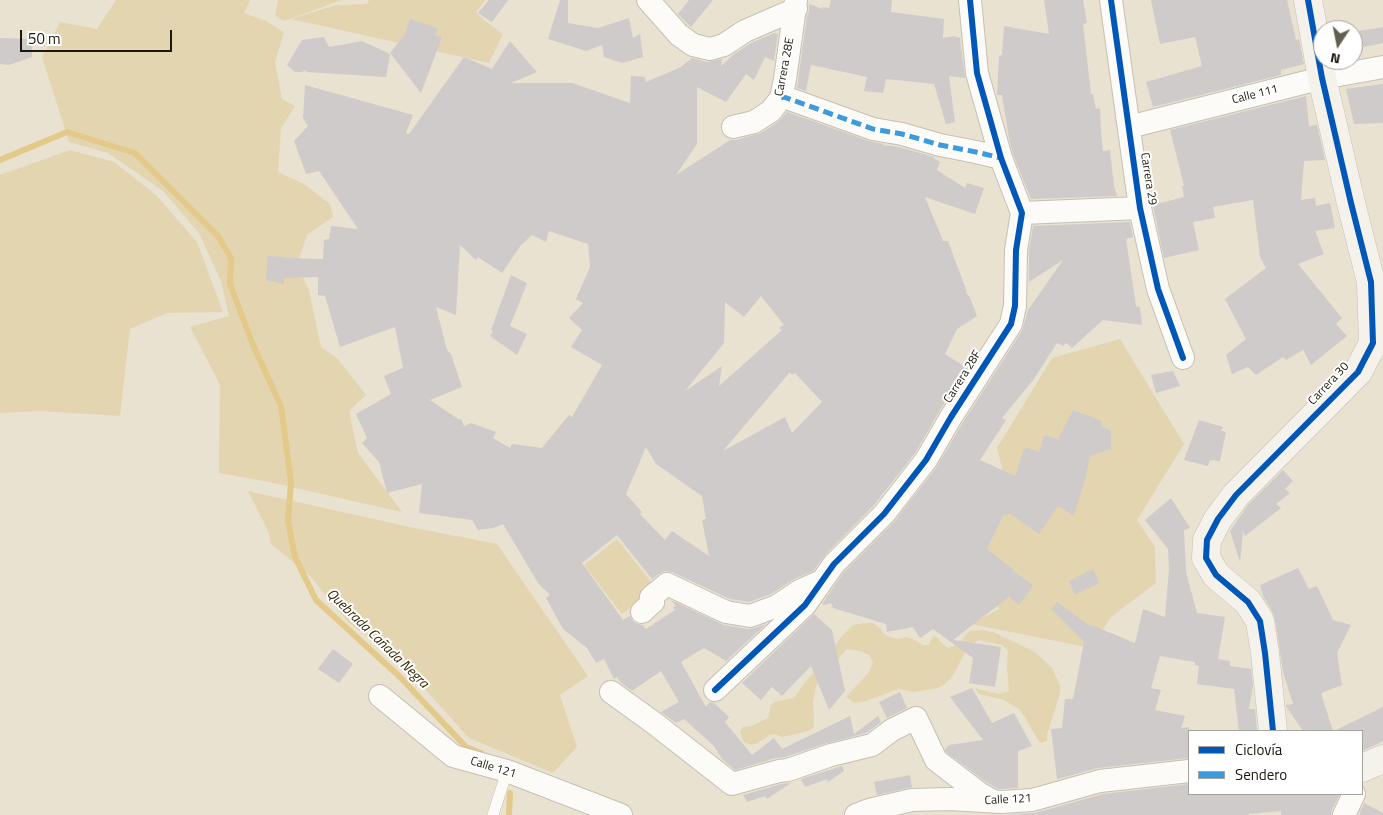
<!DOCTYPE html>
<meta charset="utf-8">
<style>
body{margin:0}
#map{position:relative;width:1383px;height:815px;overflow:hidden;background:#e9e2d1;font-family:"Titillium Web",sans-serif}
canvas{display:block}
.legend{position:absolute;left:1188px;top:730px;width:175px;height:65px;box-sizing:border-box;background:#fff;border:1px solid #a5a39e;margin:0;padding:6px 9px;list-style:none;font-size:15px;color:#1d180d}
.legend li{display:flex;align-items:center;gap:10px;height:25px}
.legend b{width:25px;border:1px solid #a5a39e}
.north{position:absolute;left:1313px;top:20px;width:50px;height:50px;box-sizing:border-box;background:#fff;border:1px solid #a5a39e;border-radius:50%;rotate:191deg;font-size:14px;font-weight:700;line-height:20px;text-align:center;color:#1d180d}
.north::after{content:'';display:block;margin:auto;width:18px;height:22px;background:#645f52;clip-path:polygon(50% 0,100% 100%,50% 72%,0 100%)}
.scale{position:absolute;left:20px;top:30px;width:152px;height:22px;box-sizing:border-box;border:2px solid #1d180d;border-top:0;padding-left:6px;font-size:15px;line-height:18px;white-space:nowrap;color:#1d180d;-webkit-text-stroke:4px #fff;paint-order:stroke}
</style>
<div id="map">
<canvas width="1383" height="815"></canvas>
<ul class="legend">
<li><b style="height:6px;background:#0057b8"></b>Ciclovía</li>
<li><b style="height:6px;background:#3c9ade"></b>Sendero</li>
</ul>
<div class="north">N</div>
<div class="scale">50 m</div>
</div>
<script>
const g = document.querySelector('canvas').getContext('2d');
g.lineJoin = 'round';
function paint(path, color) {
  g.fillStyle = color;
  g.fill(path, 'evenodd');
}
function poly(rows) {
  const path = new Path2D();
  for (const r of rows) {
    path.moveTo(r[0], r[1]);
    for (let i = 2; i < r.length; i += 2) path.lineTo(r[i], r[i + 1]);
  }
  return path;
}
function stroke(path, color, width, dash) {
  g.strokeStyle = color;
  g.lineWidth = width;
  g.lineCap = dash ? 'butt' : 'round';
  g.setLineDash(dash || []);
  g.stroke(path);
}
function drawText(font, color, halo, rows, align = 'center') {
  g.font = font + ' "Titillium Web",sans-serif';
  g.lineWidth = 4;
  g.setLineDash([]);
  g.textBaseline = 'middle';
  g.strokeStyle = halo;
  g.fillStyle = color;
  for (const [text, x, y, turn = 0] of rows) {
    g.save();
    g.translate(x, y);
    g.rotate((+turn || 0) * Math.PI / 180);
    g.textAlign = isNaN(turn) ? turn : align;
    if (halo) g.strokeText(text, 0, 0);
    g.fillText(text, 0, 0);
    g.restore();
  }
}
paint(poly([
 [116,0,250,0,244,13,266,21,284,32,275,62,282,99,295,106,281,128,278,172,304,184,330,204,333,217,307,235,297,265,309,290,321,347,338,359,366,395,349,411,358,453,402,512,269,482,219,473,220,385,190,327,229,316,221,281,199,233,163,191,108,153,69,142,42,57,60,22,97,29],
 [278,0,342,0,284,21,275,16],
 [369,0,485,0,476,12,485,21,503,34,489,63,291,19,336,5,367,4],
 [70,150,114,162,156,195,197,242,223,312,167,313,130,329,120,416,40,411,0,413,0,175],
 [1120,339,1184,444,1137,520,1155,547,1156,583,1111,617,1091,648,971,624,999,609,986,590,969,536,1004,476,997,448,1052,358],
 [248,491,405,526,497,544,588,676,560,695,577,747,553,773,469,738,403,665,348,622,310,576,271,544,269,533],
 [617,539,656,588,622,614,584,565],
 [864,623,873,623,880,628,884,634,890,637,897,639,907,637,915,640,923,645,928,645,934,635,945,646,949,648,959,643,969,631,982,630,993,632,1035,652,1052,668,1060,685,1060,693,1047,735,1047,741,1040,743,1032,730,1026,719,1019,709,1004,700,979,694,975,688,999,694,1009,691,1007,668,1008,651,1002,645,979,640,969,645,953,675,945,684,938,688,914,692,899,689,866,701,854,703,846,697,869,672,873,662,869,655,860,651,847,649,819,681,816,687,813,701,814,727,808,731,788,736,781,737,775,734,770,735,757,743,752,745,744,742,740,732,743,727,751,726,768,718,771,705,775,702,794,698,805,682,819,667,842,636,853,625]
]), '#e4d5b1');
stroke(poly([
 [0,160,67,132,135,153,218,236,231,258,230,284,253,345,281,406,291,482,288,521,295,557,316,600,400,677,466,747,481,753],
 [509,815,510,793]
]), '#e3ca8a', 6);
paint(poly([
 [489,0,508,0,492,22,478,13],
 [560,0,568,0,568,23,598,28,629,18,633,38,640,34,643,57,622,63,604,57,602,45,586,51,548,39],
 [689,0,713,0,691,27,678,14],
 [831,0,892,0,891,12,944,19,943,38,954,36,960,38,965,78,949,76,955,122,946,124,934,84,886,79,883,93,864,91,867,77,811,65,806,91,797,88,807,16,809,11,809,4,823,9,823,7,829,8],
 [1044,0,1083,0,1087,23,1083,24,1091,94,1093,94,1096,109,1100,108,1101,132,1103,151,1110,150,1114,186,1117,196,1031,199,1013,154,1009,138,1002,95,997,95,999,56,1002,55,1004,26,1049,34],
 [1151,0,1287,0,1296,40,1299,39,1304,64,1281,70,1281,75,1153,107,1146,82,1202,66,1195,37,1160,44],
 [410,19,437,28,436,35,442,37,421,93,390,53,405,34],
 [1383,27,1383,43,1353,49,1353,32],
 [774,33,778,34,774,61,765,57,754,80,746,74,726,102,697,87,697,144,676,175,730,140,736,140,761,133,778,122,787,112,869,141,883,144,883,145,899,147,934,157,935,159,940,162,937,170,965,188,967,183,984,188,975,214,925,197,943,241,948,241,967,292,965,292,970,297,977,316,957,329,945,354,967,368,940,410,915,453,874,505,825,555,813,571,794,579,771,594,749,602,730,599,672,572,665,571,659,574,652,579,617,535,582,563,623,620,630,616,633,621,638,624,643,625,646,629,675,610,673,607,676,606,671,600,724,625,748,629,755,628,766,624,726,661,704,648,681,662,706,707,710,702,714,703,729,717,725,722,752,755,774,738,782,749,850,716,854,734,878,716,881,722,866,733,827,743,785,757,776,758,735,770,722,759,714,746,684,719,676,723,661,712,679,702,661,671,632,691,620,682,617,677,614,679,604,659,596,663,587,648,563,629,546,598,550,595,538,583,503,524,493,528,478,530,472,520,419,513,422,484,387,493,379,462,362,443,367,438,356,414,391,394,384,376,403,368,395,327,340,347,325,296,318,295,318,277,284,278,284,284,266,280,268,256,285,257,285,258,323,259,324,240,329,239,331,226,358,229,319,171,306,174,294,141,308,126,303,118,305,85,413,115,406,133,409,134,464,57,492,69,510,41,537,72,511,83,572,83,630,103,631,76,645,77,646,82,681,67,692,58,707,62,722,59,721,66,733,55,751,43],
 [549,231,588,244,590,267,576,299,583,303,569,318,582,330,571,347,602,365,572,417,569,415,542,448,512,444,510,448,493,438,496,432,471,423,464,426,461,419,458,419,430,400,462,387,451,354,447,350,436,307,456,315,460,245,476,260,478,257,502,273,521,245,532,235,546,242],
 [761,296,784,325,779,328,782,330,719,386,722,366,685,391,724,343,725,302,744,317],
 [790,372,792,375,795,373,822,402,792,433,785,417,723,451],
 [646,447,656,464,702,496,706,519,702,520,709,556,672,531,665,540,640,514,642,512,626,494],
 [324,37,329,47,362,41,390,54,386,77,306,72,306,70,302,72,295,72,287,65,302,40],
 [0,38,32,39,32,57,9,65,0,64],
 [1383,84,1383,123,1354,124,1346,89],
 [1306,96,1309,126,1317,125,1325,160,1304,161,1301,200,1315,198,1316,206,1330,203,1335,228,1315,231,1324,254,1298,264,1342,318,1336,324,1347,336,1311,365,1303,350,1286,360,1283,357,1256,375,1248,367,1232,374,1226,355,1246,339,1225,299,1266,268,1260,257,1253,200,1213,207,1215,218,1193,222,1199,250,1164,258,1153,205,1184,197,1182,186,1184,186,1170,130],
 [1130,222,1133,237,1126,239,1136,306,1140,307,1142,325,1103,320,1072,348,1066,343,1063,346,1057,343,1034,379,1002,418,1006,420,980,460,1015,476,1025,447,1039,452,1044,435,1058,439,1073,410,1102,421,1101,427,1111,430,1111,449,1090,456,1086,476,1074,516,1058,506,1039,534,1009,513,1007,516,1004,514,987,549,1014,570,1013,571,1033,585,1019,605,1009,597,953,640,1001,647,995,687,969,683,973,658,933,629,920,638,913,627,887,632,886,624,833,608,831,603,825,605,822,604,844,572,893,523,936,468,962,424,1022,331,1028,310,1063,260,1029,282,1029,251,1033,226],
 [511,275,527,283,510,326,527,334,517,355,490,336,493,331,491,330],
 [1173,371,1180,386,1156,393,1151,375],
 [1199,420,1223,427,1221,431,1226,432,1220,461,1210,460,1208,466,1184,460],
 [1283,470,1293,481,1285,489,1290,493,1276,504,1281,508,1245,536,1243,531,1240,562,1230,531,1248,505],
 [1171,498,1190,528,1184,530,1186,572,1197,613,1225,617,1218,659,1230,661,1230,666,1251,669,1253,685,1249,709,1255,709,1257,731,1239,731,1234,689,1197,684,1199,666,1195,665,1195,662,1160,656,1151,688,1161,690,1155,710,1185,716,1181,728,1189,727,1189,758,1098,768,1057,779,1051,729,1062,728,1065,699,1073,699,1084,642,1051,609,1057,602,1090,626,1089,624,1135,643,1143,609,1165,617,1169,569,1168,549,1145,520],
 [1298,568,1309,589,1317,586,1333,620,1351,625,1337,653,1342,685,1321,693,1333,731,1303,731,1286,706,1286,705,1293,704,1283,672,1275,619,1273,613,1263,596,1260,585],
 [1093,569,1099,583,1075,595,1069,581],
 [814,614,832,630,845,691,829,710,811,666,782,696,772,687,761,700,742,683],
 [333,649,353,664,339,683,318,669],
 [972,688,992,723,1014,713,1032,746,1018,751,1018,788,998,789,986,782,946,752,945,749,949,745,983,740,950,697],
 [900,692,907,708,887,718,879,702],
 [1383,707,1383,741,1373,746,1362,751,1362,731,1334,731],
 [842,766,844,771,828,782,827,779,805,787,801,779],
 [910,775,912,787,877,795,874,782],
 [791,783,767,799,765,796,747,802,743,795,781,784],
 [1189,784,1189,794,1340,794,1332,809,1331,815,1281,815,1281,811,1249,814,1249,815,1004,815,1035,813,1103,794],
 [1364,803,1383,813,1383,815,1359,815]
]), '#cecbca');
const lane = poly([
 [493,815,507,771]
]);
const street = poly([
 [648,0,679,35,693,45,710,49,724,45,745,31,796,9],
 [1111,0,1140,208,1158,289,1183,358],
 [781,98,784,97,873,129,902,134,940,145,976,152,1001,158],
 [733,127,754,122,771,111,781,98,785,79,796,0],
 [1129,127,1322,78,1383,67],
 [1022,213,1140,208],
 [642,612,653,602,651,597,667,584,726,612,750,616,777,606,801,590,817,583],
 [715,690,805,605,834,564,884,514,926,460,951,417,1011,324,1015,306,1016,250,1022,213,1001,158,977,73,970,0],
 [611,692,654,723,732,784,779,771,788,770,831,755,872,745,892,730,916,718,936,760,979,793,995,802],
 [380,696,453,756,507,771,621,815],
 [856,815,869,810,912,800,949,799,1002,802,1032,800,1100,781,1189,771],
 [1344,815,1354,794]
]);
const secondary = poly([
 [1273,731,1265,653,1260,621,1248,602,1216,575,1206,558,1207,540,1218,519,1236,495,1358,372,1373,343,1371,282,1351,203,1322,78,1308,0],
 [1362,768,1383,759]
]);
stroke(lane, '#c5c0b2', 12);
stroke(street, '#c5c0b2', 24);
stroke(secondary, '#c5c0b2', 29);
stroke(lane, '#fcfbf8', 11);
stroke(street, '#fcfbf8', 22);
stroke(secondary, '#f4f2eb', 28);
stroke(poly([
 [781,98,784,97,873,129,902,134,940,145,976,152,1001,158]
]), '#3c9ade', 5, [10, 5]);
stroke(poly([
 [1111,0,1140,208,1158,289,1183,358],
 [715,690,805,605,834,564,884,514,926,460,951,417,1011,324,1015,306,1016,250,1022,213,1001,158,977,73,970,0],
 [1273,731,1265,653,1260,621,1248,602,1216,575,1206,558,1207,540,1218,519,1236,495,1358,372,1373,343,1371,282,1351,203,1322,78,1308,0]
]), '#0057b8', 6);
drawText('12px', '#1d180d', '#fff', [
 ["Carrera 28E",785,67,-79],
 ["Calle 111",1255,95,-14],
 ["Carrera 29",1148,179,81],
 ["Carrera 28F",963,377,-58],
 ["Carrera 30",1329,384,-47],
 ["Calle 121",493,768,17],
 ["Calle 121",1008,800,-3]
]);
drawText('italic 14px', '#342701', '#fff', [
 ["Quebrada Cañada Negra",377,639,44]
]);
</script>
